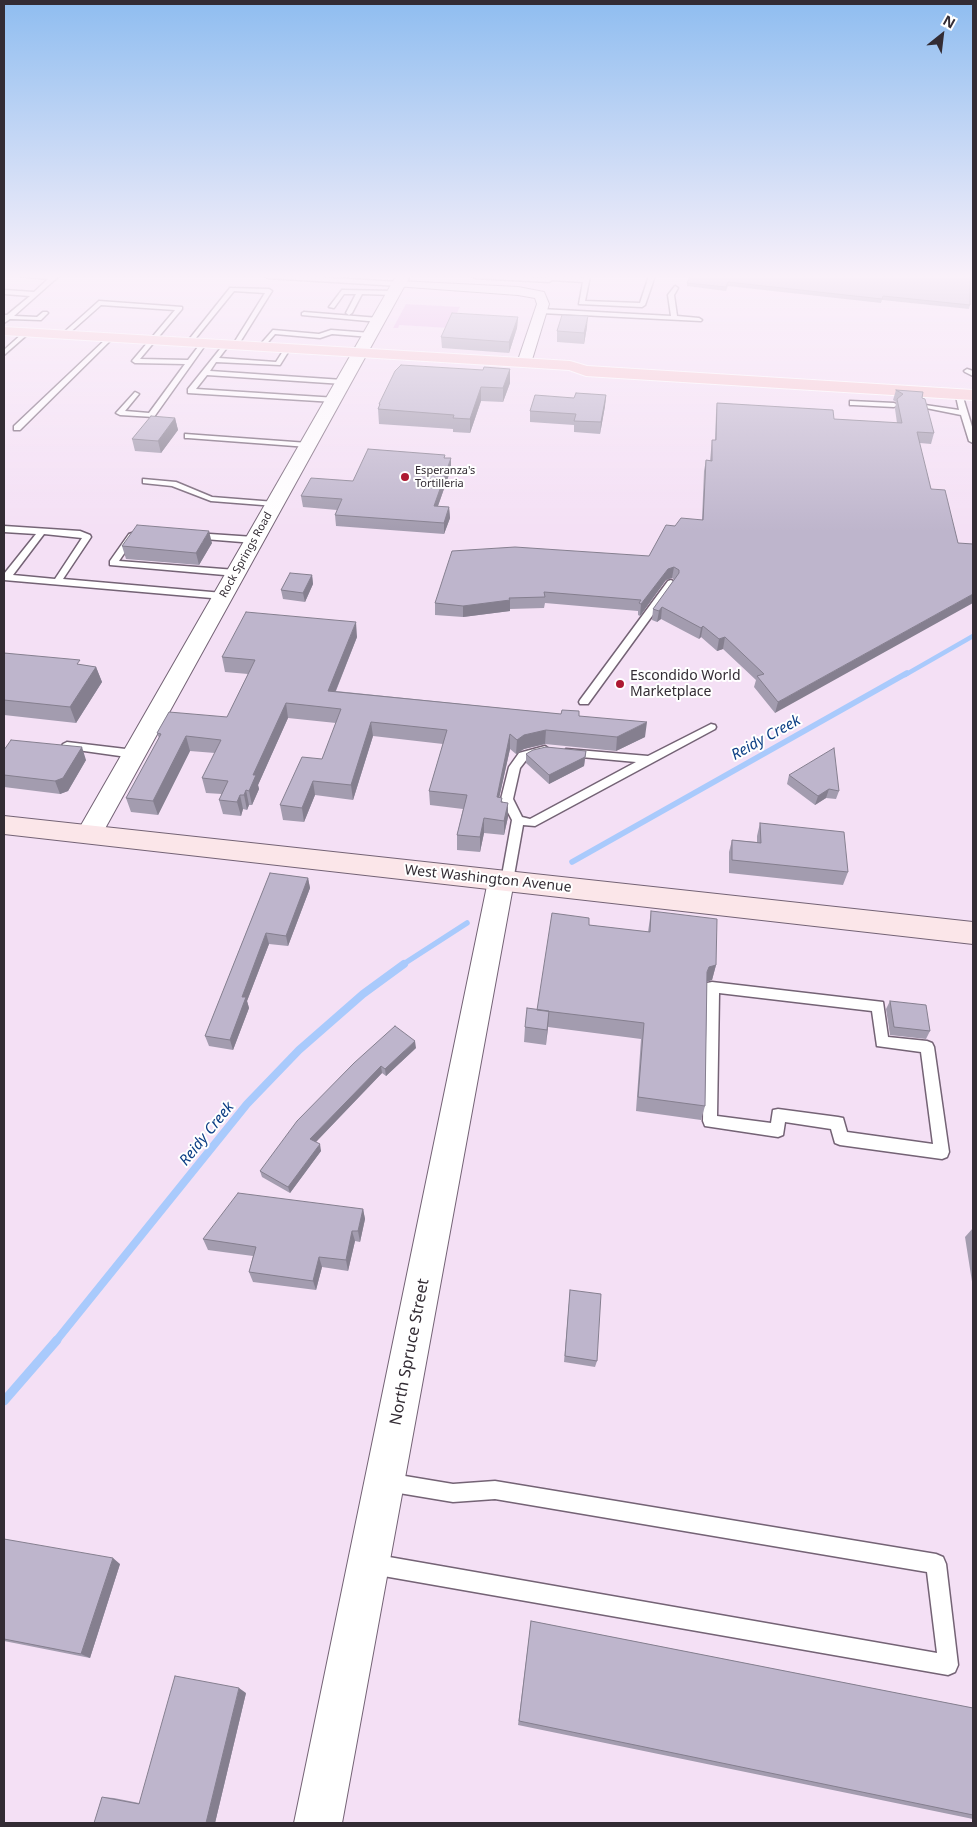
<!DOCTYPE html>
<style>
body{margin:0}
#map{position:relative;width:977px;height:1827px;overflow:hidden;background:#f4e0f5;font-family:"Noto Sans",sans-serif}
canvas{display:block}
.frame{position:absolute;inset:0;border:5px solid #332c34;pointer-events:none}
.north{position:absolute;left:917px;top:10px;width:50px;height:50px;-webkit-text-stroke:4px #fff;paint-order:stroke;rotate:29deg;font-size:14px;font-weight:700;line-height:20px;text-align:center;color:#332c34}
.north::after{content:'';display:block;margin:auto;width:18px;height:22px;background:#332c34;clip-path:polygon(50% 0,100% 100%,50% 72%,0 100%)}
</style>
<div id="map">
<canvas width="977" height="1827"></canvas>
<div class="frame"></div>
<div class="north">N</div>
</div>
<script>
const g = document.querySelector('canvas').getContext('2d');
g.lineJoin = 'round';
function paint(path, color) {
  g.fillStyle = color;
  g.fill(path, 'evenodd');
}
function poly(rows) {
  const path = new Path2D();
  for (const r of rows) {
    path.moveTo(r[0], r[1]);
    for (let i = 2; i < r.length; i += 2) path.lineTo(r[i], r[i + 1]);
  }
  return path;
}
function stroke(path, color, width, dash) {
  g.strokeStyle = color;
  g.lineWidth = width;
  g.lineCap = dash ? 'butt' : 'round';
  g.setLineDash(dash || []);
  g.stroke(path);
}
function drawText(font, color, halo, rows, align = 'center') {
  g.font = font + ' "Noto Sans",sans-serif';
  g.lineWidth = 4;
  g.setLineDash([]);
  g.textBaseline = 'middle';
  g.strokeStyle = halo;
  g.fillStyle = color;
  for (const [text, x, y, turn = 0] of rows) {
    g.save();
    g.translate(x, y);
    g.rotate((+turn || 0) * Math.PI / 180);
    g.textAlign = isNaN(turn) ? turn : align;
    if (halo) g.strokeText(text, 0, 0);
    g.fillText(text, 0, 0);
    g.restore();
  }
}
paint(poly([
 [406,304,460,307,450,328,399,325,398,328,393,328]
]), '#e9b9eb');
stroke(poly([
 [905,675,973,636]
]), '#a9cafc', 4.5);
stroke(poly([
 [572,862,907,673],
 [402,965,467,923]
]), '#a9cafc', 5.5);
stroke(poly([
 [56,1341,247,1104,299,1050,363,994,404,964]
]), '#a9cafc', 8);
stroke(poly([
 [4,1401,57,1340]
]), '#a9cafc', 9);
const service = poly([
 [20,276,59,276,14,316,37,317,43,312,47,312,48,313,41,320,10,319,4,323,4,315,7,315,30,296,4,294,4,290,34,292,48,279,20,276],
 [265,276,296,276,399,282,402,284,399,286,268,278,265,276],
 [472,276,546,278,547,276,553,276,584,278,584,276,590,276,585,301,640,303,649,276,655,276,645,305,642,307,579,304,583,282,552,280,549,282,475,278,472,276],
 [675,286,678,288,674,295,677,316,699,318,702,320,701,321,541,313,538,311,541,309,671,316,668,295,675,286],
 [230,288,269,289,272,291,237,347,232,346,265,293,234,291,191,344,187,344,187,342,230,288],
 [342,290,393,291,396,293,393,295,362,294,352,313,349,315,346,313,356,294,344,294,334,308,329,307,342,290],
 [99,301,182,307,182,309,140,359,188,360,201,343,206,344,154,417,120,415,116,413,135,392,139,394,125,411,149,413,185,364,135,363,132,361,175,310,101,305,66,336,62,336,62,334,99,301],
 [304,312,379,318,382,320,379,322,302,315,302,313,304,312],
 [273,330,319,334,331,330,371,333,374,335,371,337,332,334,320,338,275,334,263,348,259,348,259,346,273,330],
 [24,332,29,333,4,355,4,350,24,332],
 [108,337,113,338,20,430,14,430,14,426,108,337],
 [224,344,229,345,219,358,276,362,285,348,290,349,280,365,216,362,210,371,343,380,347,382,343,384,207,375,196,389,337,398,338,400,334,402,188,393,188,389,224,344],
 [967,369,973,371,973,376,965,372,964,371,967,369],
 [955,392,962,394,973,430,973,443,969,441,961,415,921,407,925,405,959,410,955,392],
 [850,401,894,403,898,405,894,407,853,405,850,405,850,401],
 [185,434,308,443,312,445,308,447,188,438,185,438,185,434],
 [143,479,176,482,212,497,275,502,279,504,275,506,211,501,172,486,143,483,143,479],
 [4,526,80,531,90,535,91,537,63,579,223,593,228,596,223,599,4,580,4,574,36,534,4,532,4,526],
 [44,534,82,538,55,579,13,575,44,534],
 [132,533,136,536,119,561,236,570,241,573,236,576,110,565,110,561,129,534,132,533],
 [195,533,254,537,258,540,254,543,192,538,191,536,195,533],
 [671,580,676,583,588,704,580,704,579,702,580,700,668,581,671,580],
 [711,724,715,725,716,727,715,729,535,826,523,825,513,881,511,884,503,884,501,881,512,820,501,799,509,767,519,753,545,746,550,750,549,753,527,759,520,768,513,799,522,817,530,819,636,762,570,756,565,752,566,749,648,756,711,724],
 [67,742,134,750,139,754,134,758,63,748,62,746,63,744,67,742],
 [712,982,883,1002,888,1037,927,1041,932,1043,934,1047,949,1152,947,1157,942,1159,840,1145,835,1143,831,1129,785,1122,783,1135,778,1137,705,1126,703,1121,705,987,707,983,712,982],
 [719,993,872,1011,877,1046,921,1052,933,1144,847,1132,843,1118,838,1117,778,1109,773,1110,771,1123,717,1116,719,993],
 [387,1473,453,1484,495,1481,936,1554,943,1557,946,1564,958,1665,955,1672,948,1675,372,1574,365,1571,362,1564,365,1557,372,1554,937,1653,927,1572,495,1499,453,1502,387,1491,381,1488,378,1482,381,1476,387,1473]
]);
const minor = poly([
 [399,281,518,287,544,292,549,304,531,363,524,367,517,363,537,304,535,298,518,295,395,286,393,284,399,281]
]);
const tertiary = poly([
 [396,276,410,276,102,834,98,840,89,843,80,840,76,834,396,276],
 [501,871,510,874,514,881,342,1823,294,1823,488,881,492,874,501,871]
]);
const secondary = poly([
 [4,816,973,922,973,944,4,834,4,816]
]);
const primary = poly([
 [4,327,570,361,587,366,973,390,973,400,586,376,569,370,523,367,4,335,4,327]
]);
stroke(service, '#746375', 3);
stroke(minor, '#746375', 2);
stroke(tertiary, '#746375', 2);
stroke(secondary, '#746375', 2);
stroke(primary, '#fff', 2);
paint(service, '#fff');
paint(minor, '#fff');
paint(tertiary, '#fff');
paint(secondary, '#fbe6e9');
paint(primary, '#f8cdd3');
paint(poly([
 [687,276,970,276,970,305,969,309,882,300,881,303,728,286,726,291,687,286,687,283,690,277],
 [518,317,517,328,509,353,442,348,441,337],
 [587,327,584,344,557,342,557,331],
 [510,369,510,383,503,402,481,401,470,433,453,432,453,429,379,424,378,409,379,407,379,404,483,370],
 [896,390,922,398,934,433,931,444,920,443,775,713,754,687,756,680,723,649,717,651,701,637,699,639,661,619,657,622,652,620,653,609,674,580,672,578,666,580,640,616,638,615,638,611,545,603,544,608,510,609,510,611,463,617,435,615,435,603,649,556,675,526,702,520,704,471,706,460,710,461,711,450,712,440,715,440,716,413,717,403,834,419,897,423,895,409,896,402,893,400],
 [606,395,605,406,600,434,574,432,574,425,530,422,530,411,574,398],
 [175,418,178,430,161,453,135,451,132,439],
 [445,458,451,469,438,506,449,507,450,518,444,534,336,526,335,515,337,510,303,507,301,496,353,481],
 [212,543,199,565,126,559,122,546],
 [312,575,313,584,305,602,283,599,281,590],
 [357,637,336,691,579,716,645,737,616,751,545,744,524,749,516,754,510,749,499,798,502,798,502,802,508,817,504,835,484,833,480,852,457,850,457,835,463,809,430,805,429,791,443,744,373,736,353,800,315,795,304,822,283,820,280,805,322,759,336,723,288,718,258,785,259,789,252,805,249,805,247,810,243,809,241,816,223,814,219,800,222,794,206,793,202,778,215,753,190,751,158,815,131,812,126,798,159,738,157,733,227,717,248,674,225,672,222,657],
 [4,653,82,665,96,667,102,682,76,723,4,715],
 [4,750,86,760,68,791,60,794,4,787],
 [586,751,584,766,549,784,526,763,526,754],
 [789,775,839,791,836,799,826,798,815,805,787,784],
 [760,823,848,872,843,885,729,873,729,852,732,840,757,842,757,836],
 [270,873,308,878,310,888,288,946,269,944,247,1001,249,1008,233,1050,209,1046,205,1036],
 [651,911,716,965,712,980,707,982,705,1106,701,1120,636,1111,641,1039,548,1027,546,1045,524,1042,525,1027,537,1010,589,925,648,932],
 [890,1001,930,1031,926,1039,890,1035,886,1009],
 [416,1048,386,1076,382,1073,316,1142,321,1151,290,1193,262,1177,260,1171,354,1063],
 [363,1209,365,1219,360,1242,355,1241,348,1271,322,1267,316,1290,253,1282,249,1272,253,1256,208,1250,203,1239],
 [973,1228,973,1288,965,1237],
 [570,1290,597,1361,595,1367,564,1362],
 [4,1539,120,1564,90,1658,4,1641],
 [531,1621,973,1708,973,1819,518,1725],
 [246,1693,215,1823,102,1797,114,1798,139,1803]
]), '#a39caf');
paint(poly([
 [588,316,587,327,584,344,584,333],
 [518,317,517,328,509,353,509,342],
 [510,369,510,383,503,402,503,388],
 [481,387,481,401,470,433,470,419],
 [606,395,605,406,600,434,601,422],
 [175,418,178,430,161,453,158,441],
 [451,458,451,469,434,517,434,506],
 [449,507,450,518,444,534,444,523],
 [209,531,212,543,199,565,196,553],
 [674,567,672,578,666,580,640,616,641,604,668,569],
 [312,575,313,584,305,602,303,593],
 [973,594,973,603,775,713,778,702],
 [510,600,510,611,463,617,463,606],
 [662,607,661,619,657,622,659,611],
 [356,622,357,637,330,705,328,691],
 [703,626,701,637,699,639,701,628],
 [725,637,723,649,717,651,719,639],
 [96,667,102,682,76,723,70,707],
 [286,703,288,718,258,785,259,789,252,805,249,791,253,775],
 [371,722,373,736,353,800,351,785],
 [647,722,645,737,616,751,617,737],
 [546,730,545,744,524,749,516,754,517,740,524,735],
 [510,734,510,749,496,812,497,797],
 [186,736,190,751,158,815,153,801],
 [82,747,86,760,68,791,60,794,55,781],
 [586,751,584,766,549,784,549,775],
 [313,781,315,795,304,822,302,808],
 [829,789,826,798,815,805,818,796],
 [246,790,249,805,247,810,244,795],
 [240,795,243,809,241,816,237,802],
 [508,803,508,817,504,835,504,821],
 [484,818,484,833,480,852,480,837],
 [308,878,310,888,288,946,286,936],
 [266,933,269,944,247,1001,249,1008,233,1050,230,1040,242,997],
 [716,965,712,980,705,982,707,972,709,967],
 [549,1011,548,1027,546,1045,547,1030],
 [415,1041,416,1048,386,1076,385,1069],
 [381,1066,382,1073,312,1146,310,1139],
 [320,1144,321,1151,290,1193,288,1187],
 [363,1209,365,1219,360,1242,358,1231],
 [352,1231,355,1241,348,1271,346,1260],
 [319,1257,322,1267,316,1290,313,1281],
 [113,1558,120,1564,90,1658,81,1654],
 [239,1688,246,1693,215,1823,206,1823]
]), '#857f8f');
const building = poly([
 [690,276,970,276,970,305,883,296,882,299,728,282,726,287,687,283,690,276],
 [452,313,518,317,509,342,441,337,452,313],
 [562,315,588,316,584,333,557,331,562,315],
 [401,365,483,370,484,367,510,369,503,388,481,387,470,419,453,418,454,415,378,409,380,404,379,404,395,371,401,365],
 [896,390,923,392,922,398,925,399,934,433,917,432,931,489,945,490,958,543,973,544,973,594,778,702,757,676,764,674,725,637,719,639,703,626,701,628,662,607,659,611,653,609,679,573,679,570,674,567,668,569,641,604,639,603,641,600,544,592,545,597,509,598,510,600,463,606,435,603,452,551,515,547,649,556,666,525,675,526,681,518,703,520,706,460,712,461,712,440,716,440,717,403,833,410,834,419,902,423,897,399,903,394,896,390],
 [576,393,606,395,601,422,574,421,576,414,530,411,535,395,574,398,576,393],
 [151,416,175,418,158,441,132,439,151,416],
 [368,449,445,455,444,458,451,458,434,506,449,507,444,523,335,515,342,499,301,496,311,478,353,481,368,449],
 [137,525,209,531,196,553,122,546,137,525],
 [290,573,312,575,303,593,281,590,290,573],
 [246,612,356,622,328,691,561,714,562,710,579,711,579,716,647,722,617,737,546,730,524,735,517,740,510,734,497,797,502,798,501,802,508,803,504,821,484,818,480,837,457,835,467,795,429,791,447,730,371,722,351,785,313,781,302,808,280,805,302,757,322,759,341,709,286,703,253,775,256,775,249,791,246,790,244,795,240,795,237,802,219,800,228,781,202,778,221,740,186,736,153,801,126,798,161,734,157,733,169,712,227,717,255,660,222,657,246,612],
 [4,653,80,660,77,664,96,667,70,707,4,700,4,653],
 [11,740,82,747,63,778,55,781,4,775,4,750,11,740],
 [546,747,586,751,585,757,549,775,526,754,533,750,546,747],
 [834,748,839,791,829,789,818,796,789,775,834,748],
 [760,823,844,832,848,872,732,860,732,840,761,843,760,823],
 [270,873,308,878,286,936,266,933,242,997,246,997,230,1040,205,1036,270,873],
 [651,911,717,919,716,965,709,967,707,972,705,1106,638,1097,644,1023,537,1010,552,913,589,918,589,925,650,932,651,911],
 [890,1001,926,1005,930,1031,894,1027,890,1001],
 [527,1008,549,1011,547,1030,525,1027,527,1008],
 [395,1026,415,1041,385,1069,381,1066,310,1139,320,1144,288,1187,260,1171,297,1121,354,1063,395,1026],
 [238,1193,363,1209,358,1231,352,1231,346,1260,319,1257,313,1281,249,1272,256,1247,203,1239,238,1193],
 [570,1290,601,1294,597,1361,565,1356,570,1290],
 [4,1539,113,1558,81,1654,4,1639,4,1539],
 [531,1621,973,1708,973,1815,519,1721,531,1621],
 [175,1676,239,1688,206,1823,94,1823,102,1797,139,1804,175,1676]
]);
paint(building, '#beb5cc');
stroke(building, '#857f8f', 1);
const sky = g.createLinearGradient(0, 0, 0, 532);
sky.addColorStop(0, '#8fbdf0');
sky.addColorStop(0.52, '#faf1fa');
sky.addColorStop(1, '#faf1fa00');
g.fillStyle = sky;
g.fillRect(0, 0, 977, 532);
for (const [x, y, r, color] of [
 [405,477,5,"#ad1831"],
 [620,684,5,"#ad1831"]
]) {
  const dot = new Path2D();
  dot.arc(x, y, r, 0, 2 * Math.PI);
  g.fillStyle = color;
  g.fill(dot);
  stroke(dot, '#fff', 2);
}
drawText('11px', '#332c34', '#fff', [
 ["Esperanza's",415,471],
 ["Tortilleria",415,484]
], 'left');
drawText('11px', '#332c34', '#fff', [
 ["Rock Springs Road",246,555,-61]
]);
drawText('14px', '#332c34', '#fff', [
 ["Escondido World",630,676],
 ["Marketplace",630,692]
], 'left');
drawText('14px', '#332c34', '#fff', [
 ["West Washington Avenue",488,879,6]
]);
drawText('italic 15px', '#0d3f85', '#fff', [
 ["Reidy Creek",766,738,-29],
 ["Reidy Creek",207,1134,-51]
]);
drawText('16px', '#332c34', '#fff', [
 ["North Spruce Street",410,1352,-79]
]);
</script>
